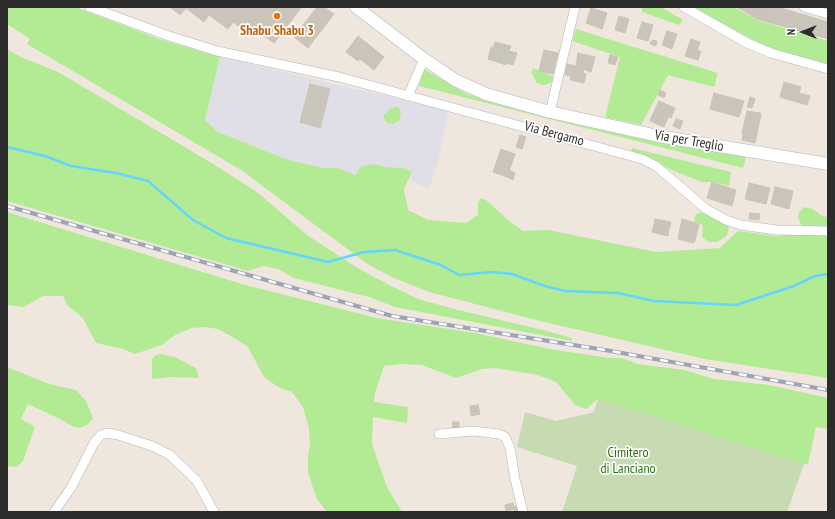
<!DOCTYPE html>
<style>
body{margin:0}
#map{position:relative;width:835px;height:519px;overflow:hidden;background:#efe7dd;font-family:"PT Sans Narrow",sans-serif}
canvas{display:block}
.frame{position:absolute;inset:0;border:8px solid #2c2c2c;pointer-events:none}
.north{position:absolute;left:783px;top:12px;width:40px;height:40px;-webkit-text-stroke:3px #fff;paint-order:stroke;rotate:270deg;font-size:11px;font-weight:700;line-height:16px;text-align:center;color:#2c2c2c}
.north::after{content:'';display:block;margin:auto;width:14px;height:18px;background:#2c2c2c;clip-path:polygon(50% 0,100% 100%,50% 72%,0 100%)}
</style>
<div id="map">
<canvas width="835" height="519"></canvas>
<div class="frame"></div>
<div class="north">N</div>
</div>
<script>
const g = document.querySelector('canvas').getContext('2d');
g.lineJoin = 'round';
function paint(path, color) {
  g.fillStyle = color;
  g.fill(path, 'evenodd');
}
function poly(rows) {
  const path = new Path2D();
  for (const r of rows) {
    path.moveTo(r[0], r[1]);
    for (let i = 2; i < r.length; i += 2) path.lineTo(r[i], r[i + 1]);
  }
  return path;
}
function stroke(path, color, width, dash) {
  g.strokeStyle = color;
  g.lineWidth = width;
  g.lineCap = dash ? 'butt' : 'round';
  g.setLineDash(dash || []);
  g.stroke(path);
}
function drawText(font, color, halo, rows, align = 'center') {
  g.font = font + ' "PT Sans Narrow",sans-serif';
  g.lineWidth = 3.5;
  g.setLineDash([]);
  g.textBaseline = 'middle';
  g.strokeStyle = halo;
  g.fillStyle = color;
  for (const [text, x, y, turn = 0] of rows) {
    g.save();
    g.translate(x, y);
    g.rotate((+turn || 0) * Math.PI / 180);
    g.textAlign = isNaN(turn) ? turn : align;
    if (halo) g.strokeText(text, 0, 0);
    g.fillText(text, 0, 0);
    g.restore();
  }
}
paint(poly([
 [220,57,448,111,439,158,429,189,410,180,412,172,404,168,385,167,375,164,356,175,338,168,324,168,288,160,218,132,205,121]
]), '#e0dee7');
paint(poly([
 [7,7,75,7,159,39,220,57,205,120,218,132,288,160,324,168,338,168,355,175,362,166,375,164,385,167,404,168,412,172,404,189,408,210,428,220,466,223,478,215,478,203,481,198,486,200,508,220,523,231,548,230,656,252,720,248,738,231,776,236,807,233,809,229,801,224,798,218,799,212,804,207,813,209,822,216,828,217,828,378,705,359,544,322,429,292,392,277,369,265,241,170,27,44,30,39,7,24],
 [642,7,661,7,683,20,679,25,642,12],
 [692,7,734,7,757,20,828,41,828,65,765,46],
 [576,29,718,73,714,87,668,75,641,125,605,117,620,57,572,41],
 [7,49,21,57,58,72,210,162,257,192,307,235,356,267,391,286,418,299,458,310,543,330,572,338,572,341,395,307,369,297,294,278,278,269,263,266,248,271,7,201],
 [534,68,552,76,554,82,544,85,537,83,531,72],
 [424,69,467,94,520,110,633,137,746,157,743,168,419,86],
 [398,107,401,112,399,121,393,124,387,123,384,118,384,115,391,108],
 [632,148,731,172,729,186,714,182,702,182,679,173,631,152],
 [7,212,245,285,377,318,475,333,550,349,609,358,622,358,638,364,684,370,714,379,769,385,828,398,828,429,816,427,808,464,804,464,598,399,586,409,575,405,556,382,538,375,495,368,482,369,456,378,422,365,402,364,384,366,375,393,374,402,408,407,407,423,373,417,372,444,387,487,402,512,327,512,317,499,308,473,308,456,310,444,309,429,303,407,292,392,278,387,264,377,248,347,236,339,218,329,205,327,192,328,175,335,162,345,135,354,123,349,96,343,83,318,67,305,63,296,43,296,24,307,7,305],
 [702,212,729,227,727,236,717,242,709,242,702,237,703,225,694,222,695,215],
 [160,354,175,357,196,368,199,378,171,377,152,379,152,359,156,355],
 [7,367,49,384,76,390,86,401,93,418,88,424,80,428,74,427,60,419,28,404,21,419,35,427,23,461,16,467,7,466]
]), '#b2eb94');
paint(poly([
 [598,399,804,464,787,512,562,512,577,466,517,447,525,412,556,421,594,412]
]), '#c6dbb2');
stroke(poly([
 [7,147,45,156,71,166,116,173,148,181,193,220,226,238,328,262,364,252,395,250,441,265,459,275,491,272,512,274,545,286,565,291,618,293,654,301,736,305,794,286,815,276,828,274]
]), '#66d5fb', 2.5);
const building = poly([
 [170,7,300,7,301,8,274,43,256,30,251,36,233,22,228,29,209,15,204,22,186,8,180,15,170,7],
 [317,7,324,7,334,14,308,48,294,37,317,7],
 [737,7,762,7,757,19,737,7],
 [762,7,778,7,828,22,828,39,757,19,762,7],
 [591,8,607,13,602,29,586,23,591,8],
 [619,16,629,19,625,33,615,30,619,16],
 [642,22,653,25,648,41,637,38,642,22],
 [667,31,677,34,672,49,662,45,667,31],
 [358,36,384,57,374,70,360,59,358,61,346,52,358,36],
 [691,39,700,42,696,56,686,53,691,39],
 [652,40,657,41,656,46,650,44,652,40],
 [495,42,511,46,509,51,517,53,513,65,507,63,506,65,488,59,491,47,493,48,495,42],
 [544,50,558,53,553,74,539,71,544,50],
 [698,51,701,51,698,60,685,56,686,53,696,56,698,51],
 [578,53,595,57,591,72,576,66,578,53],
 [610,55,618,57,615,65,608,63,610,55],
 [567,64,584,68,583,73,586,74,584,83,570,80,571,76,565,75,567,64],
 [784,82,801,87,799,93,810,96,807,105,780,97,784,82],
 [310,84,330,89,320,128,300,122,310,84],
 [660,90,666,93,664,98,658,95,660,90],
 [714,93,744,101,739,117,710,109,714,93],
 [750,97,755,99,752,108,747,107,750,97],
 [659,101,675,108,671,118,668,117,666,122,652,116,659,101],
 [747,111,760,113,761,115,755,143,742,140,743,133,742,133,747,111],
 [652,116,666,122,664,127,650,121,652,116],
 [676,119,683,121,680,129,673,126,676,119],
 [520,135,526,137,522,149,516,147,520,135],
 [501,149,515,154,507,177,493,172,501,149],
 [509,170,515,173,513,180,507,177,509,170],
 [712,182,736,190,732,206,707,198,712,182],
 [749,183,770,188,766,204,745,199,749,183],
 [775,187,793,191,789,209,771,204,775,187],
 [750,213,760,214,759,220,749,219,750,213],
 [655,219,671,222,669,229,654,225,655,219],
 [682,219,699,224,695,241,693,243,678,239,682,219],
 [654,225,669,229,668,236,652,232,654,225],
 [478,405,480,414,471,416,470,406,478,405],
 [453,422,459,422,459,430,452,430,453,422],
 [513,503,514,507,519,506,521,512,515,512,514,509,506,511,505,505,513,503]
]);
paint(building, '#cac5bb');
stroke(building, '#cbc3b6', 1);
const minor = poly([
 [90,7,166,35,217,51,339,77,642,159,656,166,706,209,726,220,741,225,776,230,828,231],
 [684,7,747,43,771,53,828,69],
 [804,7,828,14],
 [408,96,424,59],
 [550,112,575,7],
 [439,434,473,431,499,434,505,437,510,448,515,479,523,512],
 [54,512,71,488,94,443,101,435,107,433,118,435,152,446,170,455,197,481,214,512]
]);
const secondary = poly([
 [356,7,424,59,455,80,486,94,550,112,658,136,828,164]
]);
stroke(minor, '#b1b4c1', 10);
stroke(secondary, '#b1b4c1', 13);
stroke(minor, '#fff', 9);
stroke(secondary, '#fff', 12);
const rail = poly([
 [7,206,392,316,605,350,828,390]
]);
stroke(rail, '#9fa3b8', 4);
stroke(rail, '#fff', 2.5, [8]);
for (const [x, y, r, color] of [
 [277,16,4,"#e8710a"]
]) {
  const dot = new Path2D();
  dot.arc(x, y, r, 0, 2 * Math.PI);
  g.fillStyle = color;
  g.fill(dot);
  stroke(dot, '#fff', 1.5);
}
drawText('bold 14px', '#c56008', '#fff', [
 ["Shabu Shabu 3",277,31]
]);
drawText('14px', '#2c2c2c', '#fff', [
 ["Via Bergamo",554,134,15],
 ["Via per Treglio",689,141,10]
]);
drawText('14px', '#287213', '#fff', [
 ["Cimitero",628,453],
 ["di Lanciano",628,469]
]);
</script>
